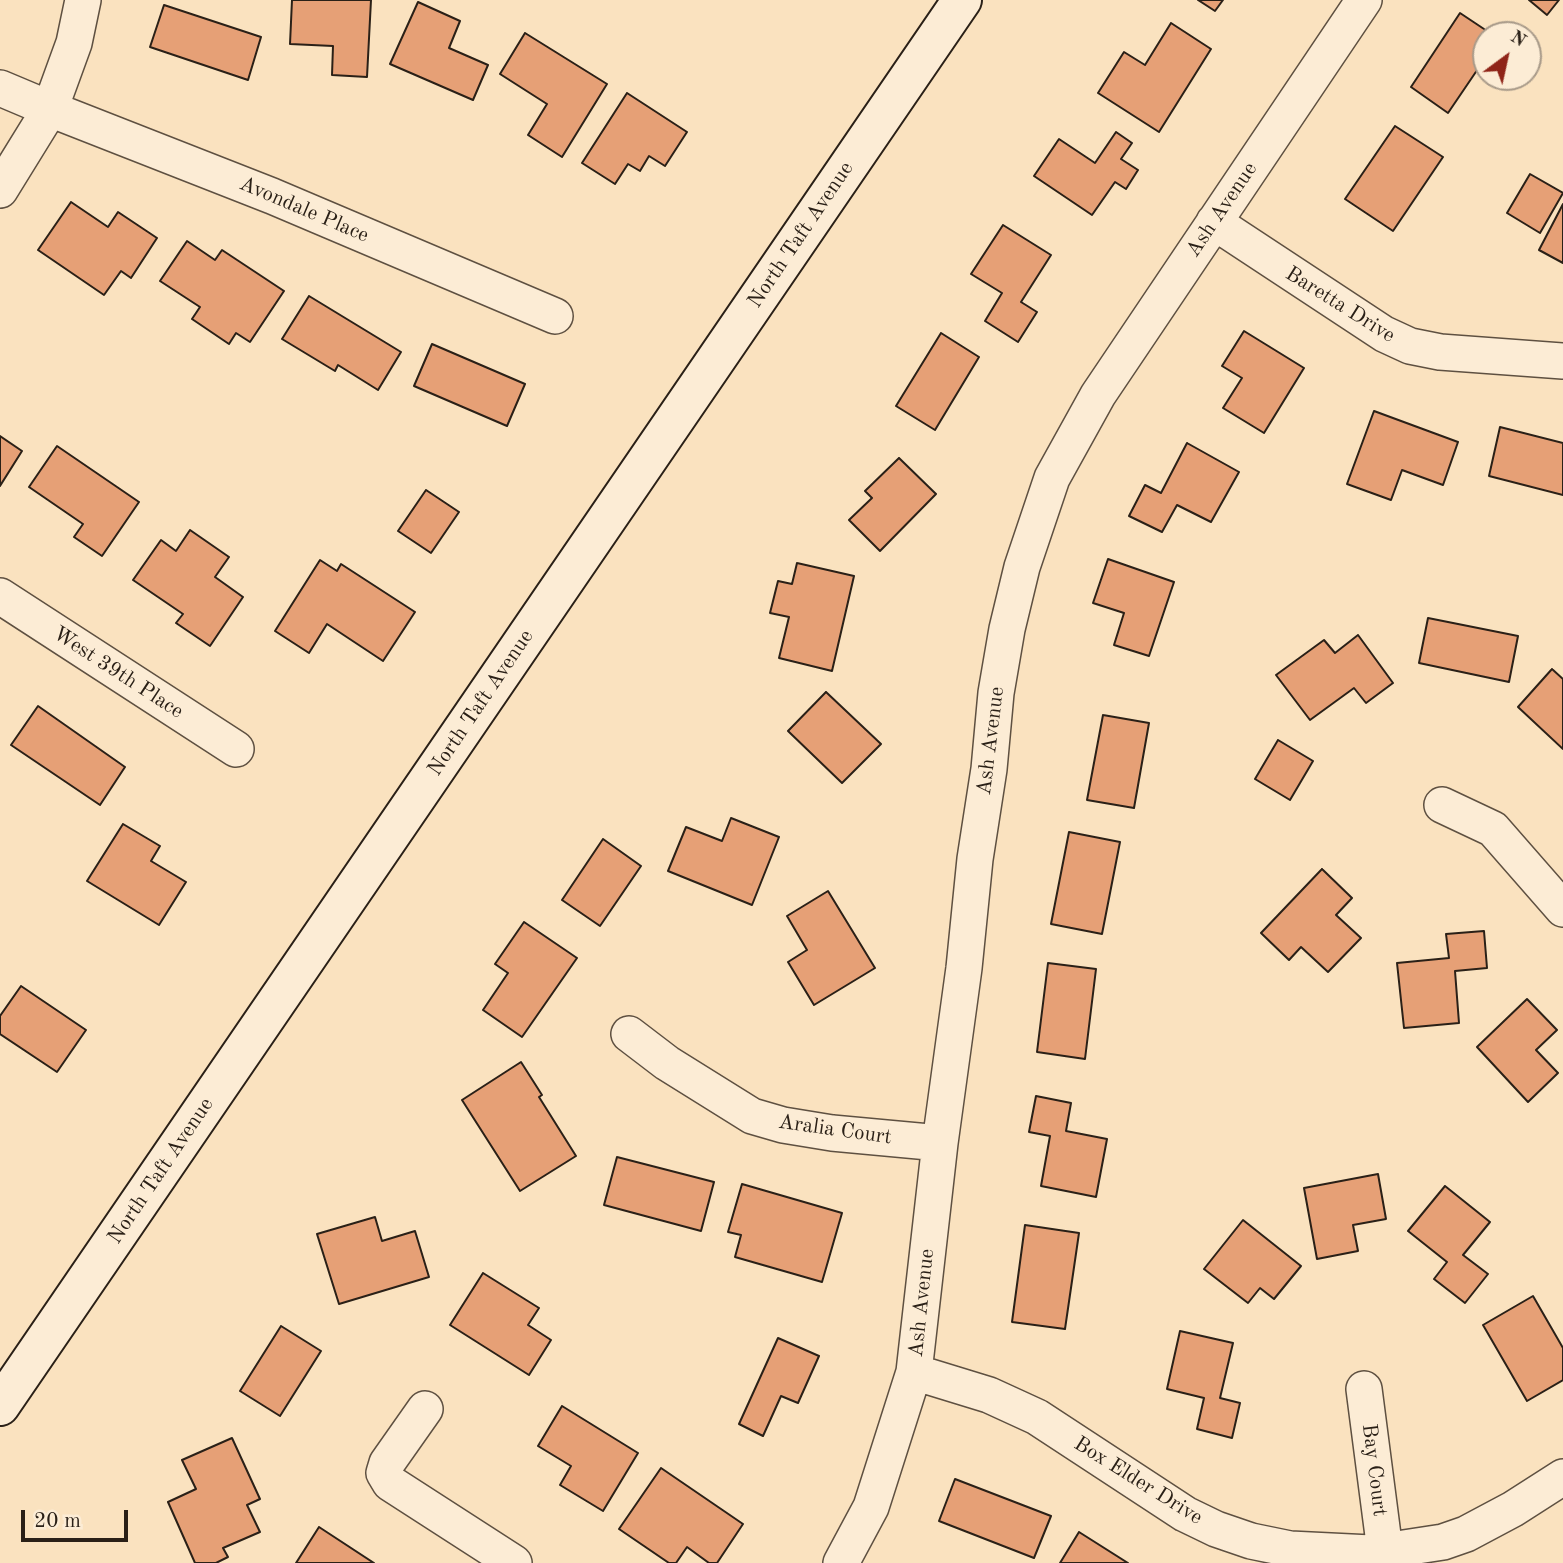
<!DOCTYPE html>
<style>
body{margin:0}
#map{position:relative;width:1563px;height:1563px;overflow:hidden;background:#fae2bf;font-family:"Old Standard TT",serif}
canvas{display:block}
.north{position:absolute;left:1472px;top:21px;width:70px;height:70px;box-sizing:border-box;background:#fcecd5;border:2px solid #a89a89;border-radius:50%;rotate:33deg;font-size:19px;font-weight:700;line-height:28px;text-align:center;color:#2a2017}
.north::after{content:'';display:block;margin:auto;width:24px;height:32px;background:#8f2418;clip-path:polygon(50% 0,100% 100%,50% 72%,0 100%)}
.scale{position:absolute;left:21px;top:1510px;width:107px;height:32px;box-sizing:border-box;border:4px solid #2a2017;border-top:0;padding-left:9px;font-size:21px;line-height:24px;white-space:nowrap;color:#2a2017;-webkit-text-stroke:5px #fcecd5;paint-order:stroke}
</style>
<div id="map">
<canvas width="1563" height="1563"></canvas>
<div class="north">N</div>
<div class="scale">20 m</div>
</div>
<script>
const g = document.querySelector('canvas').getContext('2d');
g.lineJoin = 'round';
function paint(path, color) {
  g.fillStyle = color;
  g.fill(path, 'evenodd');
}
function poly(rows) {
  const path = new Path2D();
  for (const r of rows) {
    path.moveTo(r[0], r[1]);
    for (let i = 2; i < r.length; i += 2) path.lineTo(r[i], r[i + 1]);
  }
  return path;
}
function stroke(path, color, width, dash) {
  g.strokeStyle = color;
  g.lineWidth = width;
  g.lineCap = dash ? 'butt' : 'round';
  g.setLineDash(dash || []);
  g.stroke(path);
}
function drawText(font, color, halo, rows, align = 'center') {
  g.font = font + ' "Old Standard TT",serif';
  g.lineWidth = 5;
  g.setLineDash([]);
  g.textBaseline = 'middle';
  g.strokeStyle = halo;
  g.fillStyle = color;
  for (const [text, x, y, turn = 0] of rows) {
    g.save();
    g.translate(x, y);
    g.rotate((+turn || 0) * Math.PI / 180);
    g.textAlign = isNaN(turn) ? turn : align;
    if (halo) g.strokeText(text, 0, 0);
    g.fillText(text, 0, 0);
    g.restore();
  }
}
const building = poly([
 [292,0,371,0,367,77,332,75,333,46,290,44,292,0],
 [1198,0,1223,0,1215,11,1198,0],
 [1529,0,1559,0,1547,15,1529,0],
 [418,2,460,21,449,48,488,65,473,100,390,64,418,2],
 [164,5,261,37,248,80,150,47,164,5],
 [1460,13,1493,35,1486,35,1486,57,1448,113,1411,87,1460,13],
 [1171,23,1211,49,1159,132,1098,93,1124,52,1145,65,1171,23],
 [525,33,607,84,562,157,528,135,547,104,500,74,525,33],
 [627,93,687,132,665,166,649,156,640,171,628,164,615,184,582,163,627,93],
 [1395,126,1443,157,1393,231,1345,199,1395,126],
 [1116,132,1132,143,1121,159,1138,170,1126,189,1115,182,1092,215,1034,176,1059,139,1095,163,1116,132],
 [1530,174,1563,193,1540,233,1507,213,1530,174],
 [71,202,108,227,118,212,157,238,131,278,121,271,104,295,38,250,71,202],
 [1563,204,1563,263,1539,250,1563,204],
 [1003,225,1051,255,1021,302,1037,312,1018,342,985,321,1002,293,971,274,1003,225],
 [187,241,215,260,222,250,284,291,250,342,236,333,229,344,192,319,200,307,160,281,187,241],
 [309,296,401,352,378,390,338,365,335,371,282,339,309,296],
 [1244,331,1304,368,1264,433,1223,408,1242,378,1222,366,1244,331],
 [941,333,979,357,935,430,896,406,941,333],
 [432,344,525,384,507,426,414,386,432,344],
 [1374,411,1458,442,1443,485,1402,470,1391,500,1347,484,1374,411],
 [1500,427,1563,443,1563,495,1489,476,1500,427],
 [0,436,22,451,0,486,0,436],
 [1187,443,1239,472,1211,522,1177,505,1162,532,1129,516,1145,485,1161,493,1187,443],
 [57,446,139,502,102,556,74,537,83,524,29,487,57,446],
 [899,458,936,494,880,551,849,520,872,498,865,491,899,458],
 [426,490,459,512,431,553,398,531,426,490],
 [190,530,229,557,215,577,243,597,210,646,176,623,183,614,133,580,161,540,176,551,190,530],
 [1108,559,1174,582,1149,656,1114,645,1124,613,1093,603,1108,559],
 [320,560,337,571,341,564,415,612,383,661,327,624,309,653,275,631,320,560],
 [797,563,854,576,832,671,779,658,789,617,770,613,778,581,792,584,797,563],
 [1428,618,1518,636,1509,682,1419,663,1428,618],
 [1358,635,1393,683,1366,703,1354,688,1310,720,1276,675,1324,640,1335,653,1358,635],
 [1552,669,1563,679,1563,749,1518,707,1552,669],
 [826,692,881,744,842,783,788,731,826,692],
 [38,706,125,767,100,805,11,745,38,706],
 [1103,715,1149,723,1134,808,1087,800,1103,715],
 [1278,740,1313,761,1290,800,1255,779,1278,740],
 [731,818,779,837,752,905,668,871,686,827,722,841,731,818],
 [123,824,160,846,151,861,186,882,159,925,87,881,123,824],
 [1069,832,1120,842,1102,934,1051,924,1069,832],
 [603,839,641,866,600,926,562,900,603,839],
 [1322,869,1352,898,1336,915,1361,938,1328,972,1301,947,1289,960,1261,933,1322,869],
 [828,891,875,968,814,1005,788,962,807,950,787,916,828,891],
 [524,922,577,958,522,1037,483,1010,508,973,495,964,524,922],
 [1484,931,1487,968,1455,971,1459,1023,1404,1028,1397,963,1449,958,1446,934,1484,931],
 [1048,963,1096,969,1085,1059,1037,1052,1048,963],
 [21,986,86,1030,57,1072,0,1034,0,1016,21,986],
 [1527,999,1557,1030,1536,1050,1558,1073,1528,1102,1477,1047,1527,999],
 [521,1062,542,1095,539,1097,576,1156,520,1191,462,1100,521,1062],
 [1036,1096,1071,1103,1066,1131,1107,1139,1096,1197,1041,1186,1050,1136,1029,1132,1036,1096],
 [617,1157,714,1182,701,1231,604,1205,617,1157],
 [1378,1174,1386,1219,1353,1225,1358,1251,1317,1259,1304,1188,1378,1174],
 [742,1184,842,1213,822,1282,735,1257,741,1235,728,1232,742,1184],
 [1445,1186,1490,1222,1463,1255,1488,1274,1465,1303,1434,1279,1447,1262,1408,1231,1445,1186],
 [375,1217,382,1241,415,1231,429,1277,339,1304,317,1234,375,1217],
 [1243,1220,1301,1266,1274,1299,1260,1288,1248,1303,1204,1269,1243,1220],
 [1025,1225,1079,1233,1065,1329,1012,1322,1025,1225],
 [483,1273,539,1308,528,1325,551,1340,529,1375,450,1325,483,1273],
 [1533,1296,1563,1348,1563,1380,1527,1401,1483,1325,1533,1296],
 [281,1326,321,1351,280,1416,240,1391,281,1326],
 [1180,1331,1233,1343,1220,1398,1240,1403,1232,1438,1197,1429,1204,1398,1167,1389,1180,1331],
 [778,1338,819,1356,798,1403,781,1396,763,1436,739,1424,778,1338],
 [562,1406,638,1453,603,1511,560,1485,571,1466,538,1446,562,1406],
 [232,1438,260,1499,247,1505,260,1532,223,1548,228,1557,216,1563,195,1563,168,1502,196,1489,182,1460,232,1438],
 [661,1468,743,1524,717,1563,709,1563,687,1547,676,1563,669,1563,619,1529,661,1468],
 [955,1479,1051,1516,1034,1558,939,1521,955,1479],
 [319,1527,374,1563,296,1563,319,1527],
 [1079,1532,1128,1563,1060,1563,1079,1532]
]);
paint(building, '#e6a076');
stroke(building, '#2a2017', 2);
const minor = poly([
 [0,88,50,109,272,196,555,316],
 [0,190,50,109,74,43,83,0],
 [1214,222,1384,334,1410,346,1440,352,1563,361],
 [0,596,236,749],
 [1442,805,1493,829,1563,909],
 [629,1034,667,1063,752,1116,783,1125,832,1133,940,1143],
 [914,1372,989,1395,1037,1417,1185,1514,1216,1529,1251,1541,1290,1549,1371,1553,1443,1542,1466,1534,1513,1509,1563,1477],
 [1364,1389,1385,1551],
 [425,1409,387,1463,384,1473,390,1483,514,1563],
 [841,1563,871,1507,914,1372,940,1143,964,968,975,859,989,769,996,693,1007,629,1022,567,1052,478,1098,395,1364,0]
]);
const secondary = poly([
 [0,1406,962,0]
]);
stroke(minor, '#5e5041', 38);
stroke(secondary, '#2a2017', 42);
stroke(minor, '#fcecd5', 35);
stroke(secondary, '#fcecd5', 38);
drawText('21px', '#2a2017', '#fcecd5', [
 ["Avondale Place",304,210,23],
 ["Ash Avenue",1222,210,-56],
 ["North Taft Avenue",801,235,-56],
 ["Baretta Drive",1340,305,32],
 ["West 39th Place",118,673,33],
 ["North Taft Avenue",481,703,-56],
 ["Ash Avenue",991,741,-83],
 ["Aralia Court",835,1130,8],
 ["North Taft Avenue",161,1171,-56],
 ["Ash Avenue",922,1303,-84],
 ["Bay Court",1374,1470,83],
 ["Box Elder Drive",1138,1481,32]
]);
</script>
